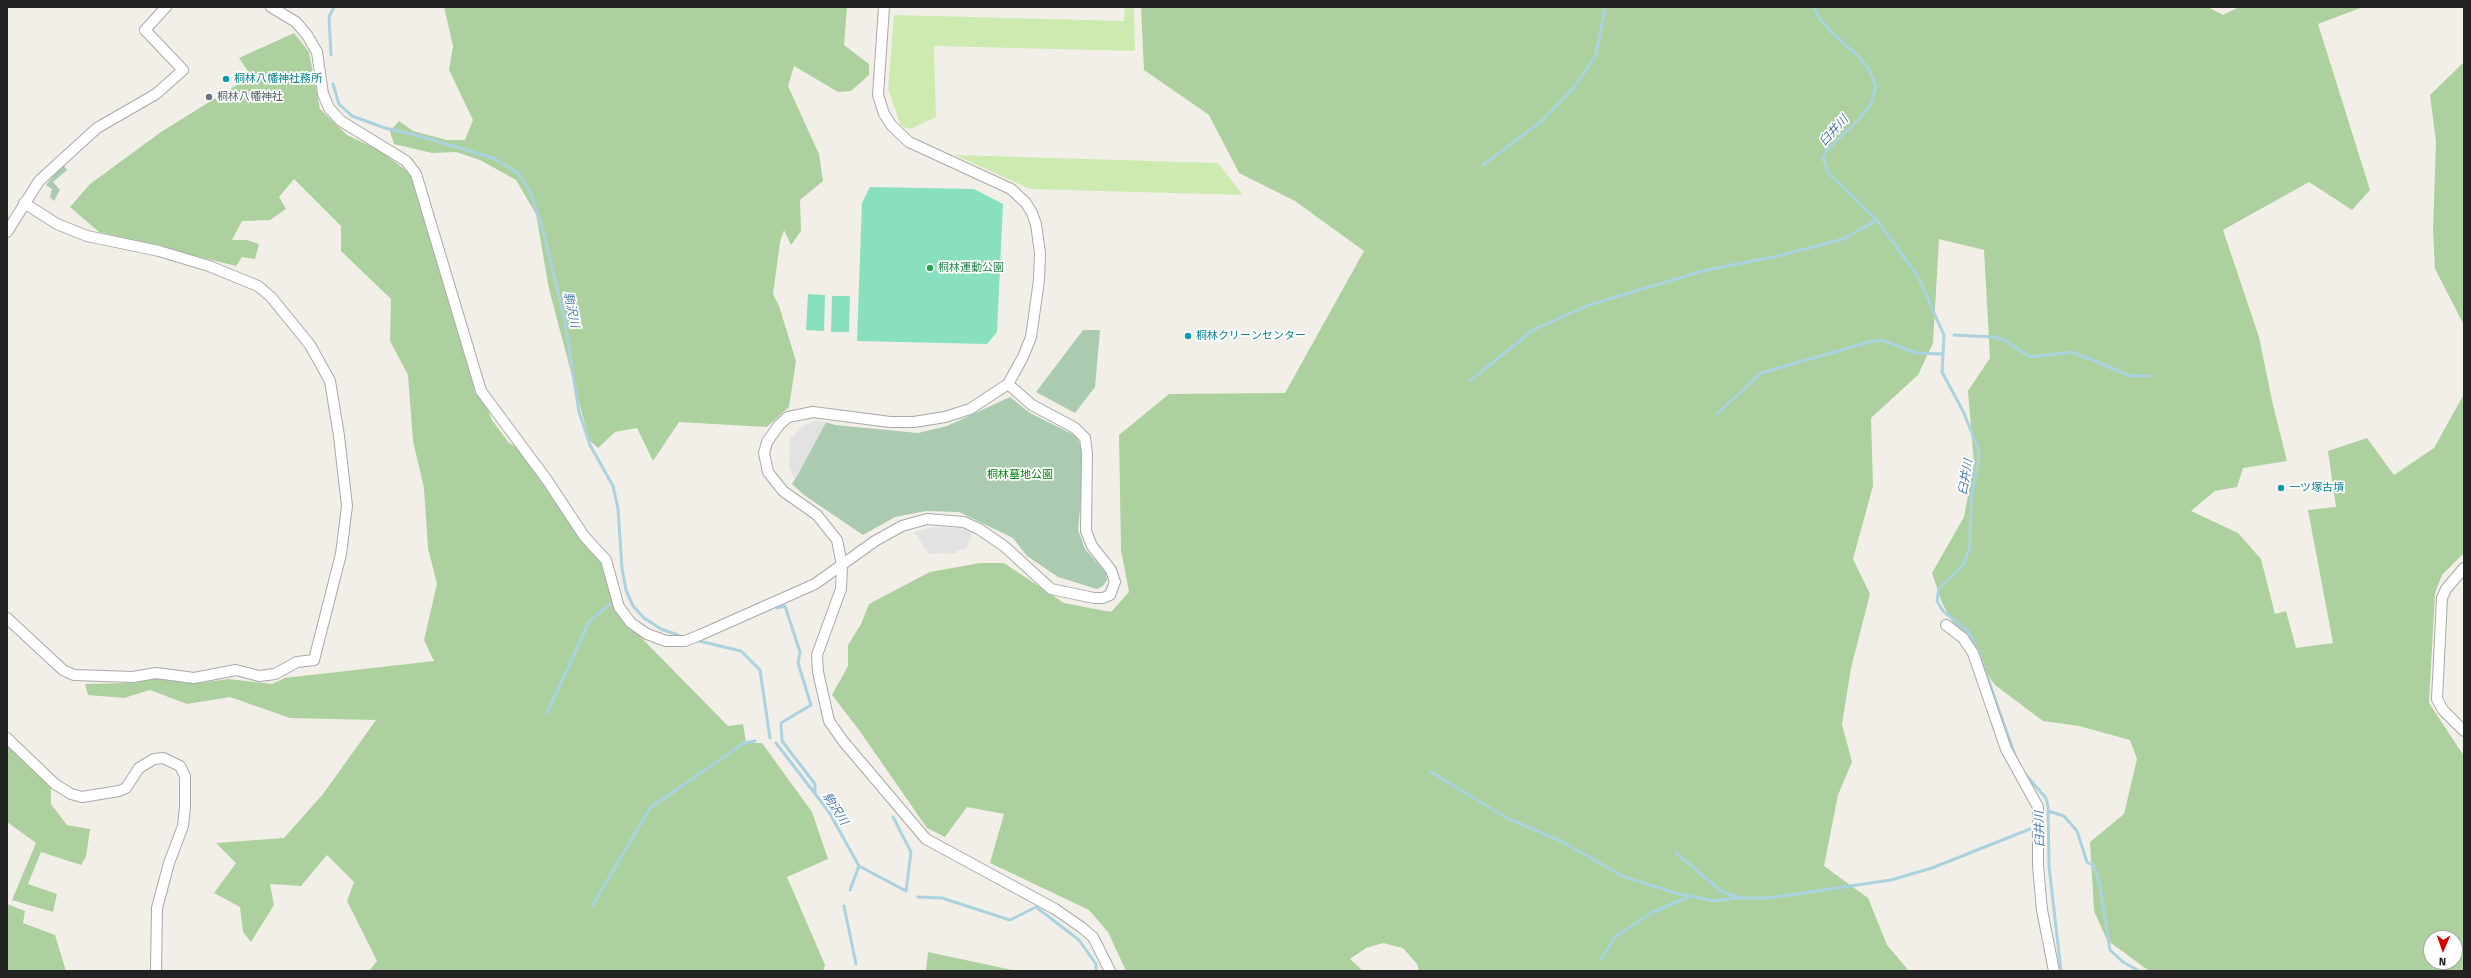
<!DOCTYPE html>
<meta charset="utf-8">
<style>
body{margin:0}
#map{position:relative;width:2471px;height:978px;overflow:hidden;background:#f2efe9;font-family:"Fira Sans",sans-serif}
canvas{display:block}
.frame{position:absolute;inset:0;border:8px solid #222;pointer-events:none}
.north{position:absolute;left:2423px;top:930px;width:40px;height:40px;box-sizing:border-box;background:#fff;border:1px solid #a7a7a7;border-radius:50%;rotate:182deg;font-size:11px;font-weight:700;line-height:16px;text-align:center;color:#222}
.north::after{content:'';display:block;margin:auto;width:14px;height:18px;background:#d40000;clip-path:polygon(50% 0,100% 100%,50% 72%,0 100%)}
</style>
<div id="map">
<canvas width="2471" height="978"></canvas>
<div class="frame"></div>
<div class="north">N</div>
</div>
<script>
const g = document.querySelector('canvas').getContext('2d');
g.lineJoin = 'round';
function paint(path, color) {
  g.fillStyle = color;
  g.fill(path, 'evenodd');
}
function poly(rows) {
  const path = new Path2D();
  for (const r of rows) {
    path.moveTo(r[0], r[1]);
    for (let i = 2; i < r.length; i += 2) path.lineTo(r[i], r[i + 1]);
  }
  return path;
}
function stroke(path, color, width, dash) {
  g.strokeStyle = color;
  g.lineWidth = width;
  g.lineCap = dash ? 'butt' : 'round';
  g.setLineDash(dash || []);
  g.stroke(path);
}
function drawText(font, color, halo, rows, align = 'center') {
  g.font = font + ' "Fira Sans","Noto Sans JP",sans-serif';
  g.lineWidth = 3.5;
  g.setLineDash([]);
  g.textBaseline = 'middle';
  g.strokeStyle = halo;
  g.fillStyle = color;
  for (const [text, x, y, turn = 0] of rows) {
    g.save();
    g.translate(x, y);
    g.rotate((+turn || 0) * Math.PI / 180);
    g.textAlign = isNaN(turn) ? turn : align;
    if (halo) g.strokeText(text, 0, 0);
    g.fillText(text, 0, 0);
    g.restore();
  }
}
paint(poly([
 [1125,7,1134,7,1135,51,934,46,936,117,910,129,901,126,888,89,894,15,1124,21],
 [955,155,1218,163,1243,195,1030,189]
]), '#cdebb0');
paint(poly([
 [444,7,847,7,844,45,869,64,869,75,851,91,838,92,794,66,788,86,819,154,823,181,800,200,801,231,791,245,784,230,780,242,773,294,779,306,796,361,789,407,767,427,679,422,653,461,637,428,615,432,598,448,589,440,549,289,536,214,516,180,480,160,456,152,432,153,394,144,390,131,399,121,413,131,447,140,465,140,473,120,449,70,453,46],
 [1141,7,2208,7,2223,15,2239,7,2363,7,2318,24,2370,190,2352,210,2309,182,2223,230,2259,337,2273,405,2287,461,2243,468,2237,487,2215,491,2191,511,2238,533,2261,559,2275,614,2286,611,2296,648,2333,643,2308,510,2336,507,2328,451,2367,438,2394,475,2434,448,2464,394,2464,553,2442,575,2435,593,2429,703,2464,756,2464,971,2149,971,2107,940,2094,911,2090,842,2124,814,2137,759,2130,740,2079,726,2043,721,1995,685,1964,642,1942,603,1932,573,1964,517,1974,463,1968,391,1990,358,1984,250,1939,239,1933,343,1918,375,1871,418,1873,486,1853,559,1870,594,1851,668,1842,724,1852,762,1838,795,1824,866,1868,898,1887,945,1909,971,1419,971,1417,964,1403,948,1383,943,1366,948,1350,959,1363,971,1126,971,1108,932,1089,910,990,863,1004,814,967,807,945,837,927,828,859,730,832,695,848,666,848,645,861,624,869,604,930,572,980,563,1004,563,1064,603,1111,612,1129,592,1121,550,1119,435,1169,394,1285,393,1364,251,1295,201,1239,173,1209,115,1144,70],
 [2431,938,2455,938,2455,962,2431,962],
 [294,33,309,52,320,109,347,135,379,150,411,174,463,342,475,393,487,407,492,420,509,443,518,448,561,511,601,563,616,612,728,726,743,724,746,743,762,743,812,812,828,859,787,877,825,965,823,971,369,971,377,961,347,901,354,882,327,855,301,886,270,884,274,905,251,942,243,932,240,907,214,893,236,863,216,843,284,838,323,794,376,720,290,718,230,697,187,704,150,690,124,698,88,695,85,684,134,683,155,678,198,683,229,679,272,684,285,678,434,661,424,640,437,584,428,548,424,488,413,441,408,375,390,341,391,299,341,251,341,226,294,179,279,197,286,209,270,220,242,221,232,240,247,240,259,244,255,259,242,257,236,266,99,232,70,207,90,184,161,132,251,76,239,58],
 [2464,62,2464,325,2435,269,2433,230,2436,142,2430,95],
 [7,742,51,788,51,804,67,825,90,829,86,857,81,865,41,852,28,884,57,894,53,912,12,900,36,843,7,822],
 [7,904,25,911,23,923,55,935,66,971,7,971],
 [928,952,1017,971,926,971]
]), '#add19e');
paint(poly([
 [63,164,67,170,53,182,60,190,54,201,50,197,52,189,46,185],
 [1083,330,1100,330,1095,387,1075,413,1036,392],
 [1010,397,1030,413,1076,436,1082,448,1082,488,1078,530,1085,549,1106,573,1107,580,1103,586,1097,589,1058,577,1027,556,1013,538,959,512,926,511,895,517,863,535,804,495,792,484,826,422,835,425,918,433,947,426]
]), '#aacbaf');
paint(poly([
 [870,187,974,189,1003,204,997,332,987,344,857,341,862,203],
 [808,294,825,295,824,331,806,330],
 [832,296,850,296,849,332,831,332]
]), '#88e0be');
paint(poly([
 [815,421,826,422,795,480,789,466,790,439,804,425],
 [934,527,963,528,972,533,966,549,957,550,957,553,929,554,914,532]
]), '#e2e2e2');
stroke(poly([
 [1814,7,1819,18,1834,35,1858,56,1868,68,1876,86,1871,104,1859,119,1826,151,1823,158,1829,174,1877,220,1917,275,1944,335,1942,372,1963,411,1978,448,1979,457,1971,499,1970,546,1964,564,1939,588,1937,601,1943,611,1968,631,1978,651,2016,758],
 [331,55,329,17,334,7],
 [333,84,339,104,352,116,385,128,416,135,493,158,518,173,529,189,544,234,564,317,579,412,590,445,613,486,618,509,622,568,626,590,633,606,644,618,661,629,678,635],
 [1483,165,1542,121,1576,85,1596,55,1605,7],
 [1954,335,1994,337,2006,341,2030,357,2072,352,2131,376,2150,376],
 [1470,381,1533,330,1589,305,1706,270,1778,256,1843,239,1877,220],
 [1717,414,1761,373,1869,342,1882,340,1916,353,1942,354],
 [777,608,785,606,800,652,798,663,811,705,781,723,782,741,815,784,815,793],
 [699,641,741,651,760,670,770,738],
 [547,713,589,622,610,604],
 [776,743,829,812,859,866,850,890],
 [1431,772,1507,818,1563,842,1624,877,1676,893,1713,901,1737,898],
 [2025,774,2046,798,2048,807,2049,866,2061,971],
 [2048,811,2064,816,2077,831,2087,862,2094,866,2100,886,2110,950,2123,962,2139,971],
 [1676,853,1721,891,1739,898,1769,898,1891,880,1932,868,2030,829],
 [859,866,906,891,911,852,893,817],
 [918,897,942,898,1010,920,1036,907,1079,940,1096,964,1096,971],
 [592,906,650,808,744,743,755,741],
 [844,906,856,964],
 [1601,959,1615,937,1651,913,1690,896]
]), '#aad3df', 3);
const minor = poly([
 [271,7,296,22,307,35,317,52,323,94,329,108,341,121,406,161,416,174,481,391,547,480,584,536,606,560,619,607,631,623,647,634,666,641,685,641,700,635,815,584,875,541,902,526,927,519,964,522,979,529,1004,546,1051,589,1094,598,1103,598,1110,595,1115,582,1111,570,1092,546,1086,531,1087,453,1085,438,1075,428,1032,405,1008,384],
 [884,7,878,95,884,114,892,126,909,142,1011,189,1026,203,1032,213,1036,224,1040,253,1039,280,1031,337,1023,357,1008,384,970,409,945,417,914,422,890,422,813,412,788,417,779,425,767,442,764,453,768,472,783,491,817,515,837,540,842,565,841,589,817,655,818,672,829,721,843,741,926,839,1055,909,1081,927,1093,937,1110,971],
 [7,232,39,181,97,128,156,94,183,70,145,30,166,7],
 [2464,568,2446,589,2442,598,2437,699,2443,710,2464,731],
 [7,618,63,670,74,675,133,677,156,673,194,678,236,670,259,676,275,674,297,662,314,660,341,554,347,506,339,436,330,381,310,345,271,297,258,286,209,266,159,251,87,236,57,224,24,203],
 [1946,625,1963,638,1973,653,2006,749,2038,807,2038,866,2042,910,2054,971],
 [7,738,55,784,71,794,82,797,119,791,126,788,139,768,154,759,163,758,180,766,185,776,185,807,183,826,169,863,157,908,156,971]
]);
stroke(minor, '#a9a9a9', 12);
stroke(minor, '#fff', 10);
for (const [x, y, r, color] of [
 [226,79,4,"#0f9aa8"],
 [209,97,4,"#6b7280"],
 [930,268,4,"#2e9e5b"],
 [1188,336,4,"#0f9aa8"],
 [2281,488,4,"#0f9aa8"]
]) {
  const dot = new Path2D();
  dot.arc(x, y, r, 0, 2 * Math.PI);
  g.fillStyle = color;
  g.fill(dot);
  stroke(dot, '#fff', 1.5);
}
drawText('11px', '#0d838f', '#fff', [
 ["桐林八幡神社務所",234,79],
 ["桐林クリーンセンター",1196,336],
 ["一ツ塚古墳",2289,488]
], 'left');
drawText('11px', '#5b616d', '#fff', [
 ["桐林八幡神社",217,97]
], 'left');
drawText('11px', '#27864d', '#fff', [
 ["桐林運動公園",938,268]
], 'left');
drawText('11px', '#0c8416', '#fff', [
 ["桐林墓地公園",1020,475]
]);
drawText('italic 12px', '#4a7aab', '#fff', [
 ["臼井川",1834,131,-48],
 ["駒沢川",571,310,78],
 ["臼井川",1966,477,-80],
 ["駒沢川",835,809,57],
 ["臼井川",2040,829,-91]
]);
</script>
